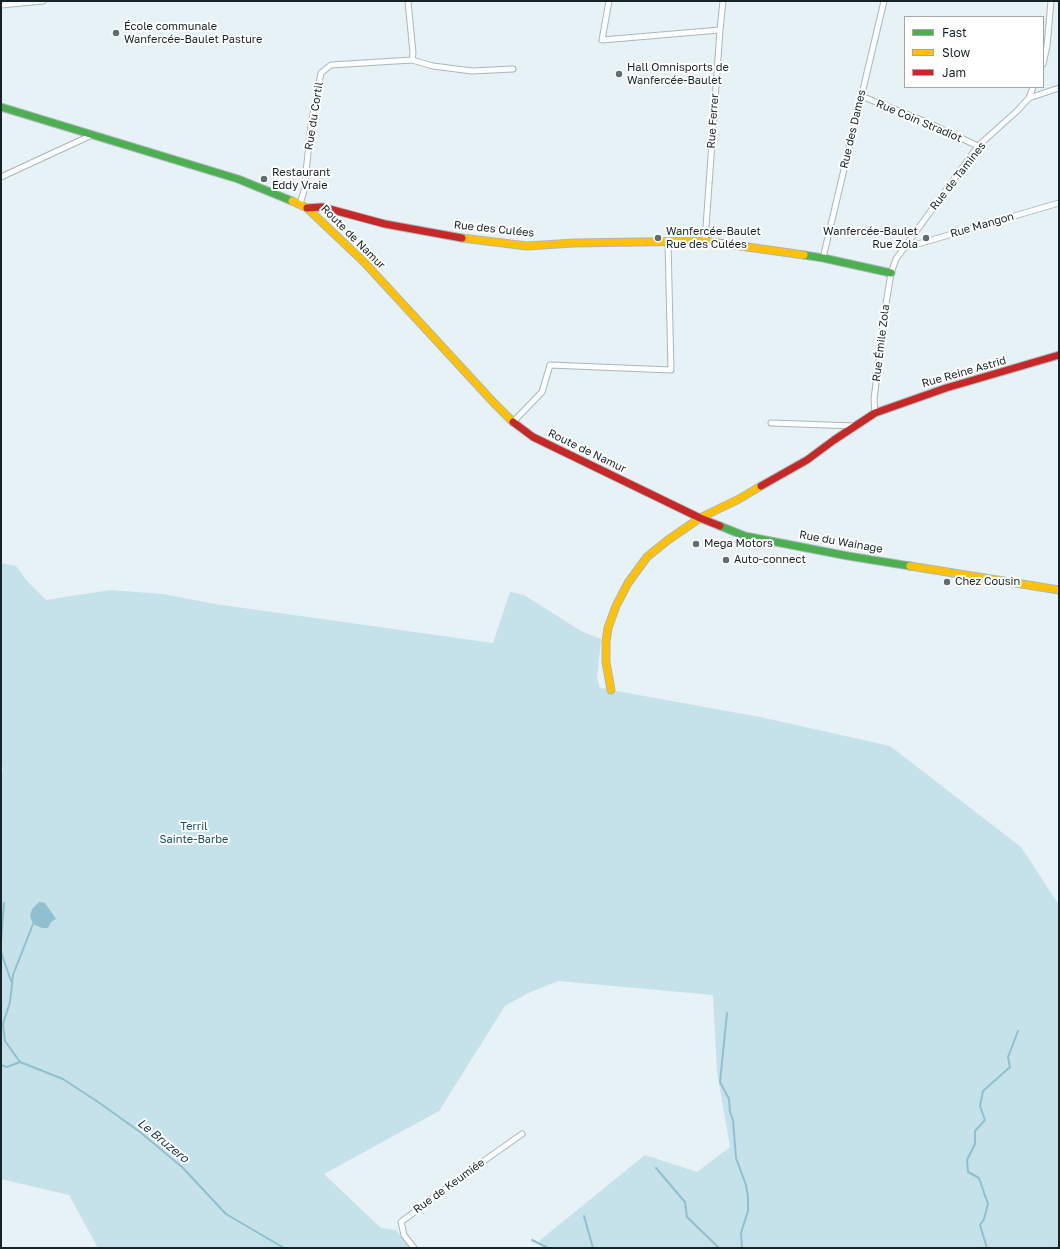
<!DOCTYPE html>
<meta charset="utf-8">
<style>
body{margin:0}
#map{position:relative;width:1060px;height:1249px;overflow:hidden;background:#e7f2f7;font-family:"Golos Text",sans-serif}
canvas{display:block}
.frame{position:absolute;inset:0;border:2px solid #162428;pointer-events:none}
.legend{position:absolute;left:904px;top:16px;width:140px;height:72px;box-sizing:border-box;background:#fff;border:1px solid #a2a7a9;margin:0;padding:5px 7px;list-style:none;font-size:12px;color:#162428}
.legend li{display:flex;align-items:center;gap:8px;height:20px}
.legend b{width:20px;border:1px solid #a2a7a9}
</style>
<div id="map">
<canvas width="1060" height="1249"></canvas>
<div class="frame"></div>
<ul class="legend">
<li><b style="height:5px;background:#4caf50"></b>Fast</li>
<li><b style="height:5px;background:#ffc107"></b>Slow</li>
<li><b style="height:5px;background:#c62828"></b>Jam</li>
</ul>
</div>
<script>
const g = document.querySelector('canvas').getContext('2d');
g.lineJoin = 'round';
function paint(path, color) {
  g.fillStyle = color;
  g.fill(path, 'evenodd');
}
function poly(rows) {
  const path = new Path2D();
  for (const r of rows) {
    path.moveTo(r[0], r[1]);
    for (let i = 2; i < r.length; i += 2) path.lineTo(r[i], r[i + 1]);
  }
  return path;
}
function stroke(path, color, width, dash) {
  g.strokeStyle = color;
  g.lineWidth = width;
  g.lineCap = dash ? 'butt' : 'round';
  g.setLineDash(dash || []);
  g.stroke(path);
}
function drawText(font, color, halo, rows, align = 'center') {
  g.font = font + ' "Golos Text",sans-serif';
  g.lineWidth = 4;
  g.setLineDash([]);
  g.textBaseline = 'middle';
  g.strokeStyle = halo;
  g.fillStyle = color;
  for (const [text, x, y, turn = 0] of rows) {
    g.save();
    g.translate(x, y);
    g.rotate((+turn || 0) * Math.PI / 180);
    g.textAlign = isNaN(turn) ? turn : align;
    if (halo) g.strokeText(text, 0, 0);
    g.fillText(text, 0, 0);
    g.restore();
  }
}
paint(poly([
 [1,563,16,566,28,582,46,600,110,590,163,594,215,604,493,643,510,592,524,595,581,631,601,639,597,678,600,688,760,717,890,746,1021,847,1059,905,1059,1248,544,1248,539,1241,645,1155,697,1172,730,1147,717,1072,713,995,558,981,526,994,505,1006,439,1111,324,1174,381,1228,396,1230,410,1248,98,1248,69,1195,1,1179,1,774,3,772,2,762,1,761]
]), '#c5e1ea');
paint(poly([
 [39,902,45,903,56,919,51,922,48,928,42,928,33,924,30,916,32,909]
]), '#8fc0cf');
stroke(poly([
 [1,941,4,903],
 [1,952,11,981],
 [727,1013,720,1082,729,1099,730,1112,733,1120,736,1158,746,1185,748,1197,748,1211,741,1233,742,1248],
 [20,1062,63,1079,101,1104,140,1132,182,1167,226,1214,284,1248],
 [20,1062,5,1041,3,1024,10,1002,13,975,33,924],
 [1,1065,7,1067,20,1062],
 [656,1168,685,1202,687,1217,719,1248],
 [584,1216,593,1248],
 [532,1240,548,1248],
 [987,1248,980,1225,984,1219,988,1204,979,1178,968,1172,967,1160,975,1144,975,1131,985,1120,980,1106,983,1091,1010,1067,1008,1057,1018,1031],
 [1055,1248,1059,1247]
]), '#8fc0cf', 2);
const street = poly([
 [609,1,602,40,720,30],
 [1,5,43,1],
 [412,60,433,66,472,71,513,69],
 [1043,64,1047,46,1051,1],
 [861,96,924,121,978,146],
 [1029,98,1059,88],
 [1,177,92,135],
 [300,204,304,191,311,125,321,73,331,65,412,60,413,53,408,1],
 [705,241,720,30,723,1],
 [904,248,1059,203],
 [823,258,884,1],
 [875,413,874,399,886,304,891,273,896,259,978,146,1017,111,1029,98,1033,87],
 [513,422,542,392,550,365,671,370,668,242],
 [771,423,855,426],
 [414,1248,404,1235,401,1222,461,1177,522,1134]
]);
const fast = poly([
 [1,107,238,179,292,201],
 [804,255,823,258,891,273],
 [720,526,745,536,848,556,910,566]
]);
const slow = poly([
 [292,201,307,208,364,262,494,403,513,422],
 [462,238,527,246,574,243,705,241,804,255],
 [910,566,1059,590],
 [611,690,606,662,606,642,608,628,616,606,628,583,647,557,668,540,700,518,739,499,761,486]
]);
const jam = poly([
 [307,208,322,207,385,224,462,238],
 [513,422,533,437,700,518,720,526],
 [761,486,807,460,834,440,875,413,946,388,1059,355]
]);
stroke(street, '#abb7bb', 7);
stroke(fast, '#abb7bb', 9);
stroke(slow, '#abb7bb', 9);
stroke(jam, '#abb7bb', 9);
stroke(street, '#fbfdfe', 5);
stroke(fast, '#4caf50', 7);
stroke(slow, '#ffc107', 7);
stroke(jam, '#c62828', 7);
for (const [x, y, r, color] of [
 [116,33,4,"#5f6c70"],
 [619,74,4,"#5f6c70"],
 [264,179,4,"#5f6c70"],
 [658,238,4,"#5f6c70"],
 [926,238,4,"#5f6c70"],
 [696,544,4,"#5f6c70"],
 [726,560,4,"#5f6c70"],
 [947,582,4,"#5f6c70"]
]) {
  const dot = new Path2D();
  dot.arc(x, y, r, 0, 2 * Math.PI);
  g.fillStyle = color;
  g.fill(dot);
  stroke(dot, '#fff', 1.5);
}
drawText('11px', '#162428', '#fff', [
 ["École communale",124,27],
 ["Wanfercée-Baulet Pasture",124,40],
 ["Hall Omnisports de",627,68],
 ["Wanfercée-Baulet",627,81],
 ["Restaurant",272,173],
 ["Eddy Vraie",272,186],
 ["Wanfercée-Baulet",666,232],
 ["Rue des Culées",666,245],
 ["Wanfercée-Baulet",918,232,"right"],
 ["Rue Zola",918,245,"right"],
 ["Mega Motors",704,544],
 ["Auto-connect",734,560],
 ["Chez Cousin",955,582]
], 'left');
drawText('11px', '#162428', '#fff', [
 ["Rue du Cortil",314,116,-81],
 ["Rue Ferrer",713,121,-86],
 ["Rue Coin Stradiot",919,121,23],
 ["Rue des Dames",853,129,-77],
 ["Rue de Tamines",958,176,-52],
 ["Rue Mangon",982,225,-16],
 ["Rue des Culées",494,229,6],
 ["Route de Namur",353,237,45],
 ["Rue Émile Zola",881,343,-83],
 ["Rue Reine Astrid",964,372,-16],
 ["Route de Namur",587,451,26],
 ["Rue du Wainage",841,542,10],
 ["Rue de Keumiée",449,1186,-36]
]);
drawText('11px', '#164e5d', '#fff', [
 ["Terril",194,827],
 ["Sainte-Barbe",194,840]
]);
drawText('italic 12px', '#15353f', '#fff', [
 ["Le Bruzero",163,1141,39]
]);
</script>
